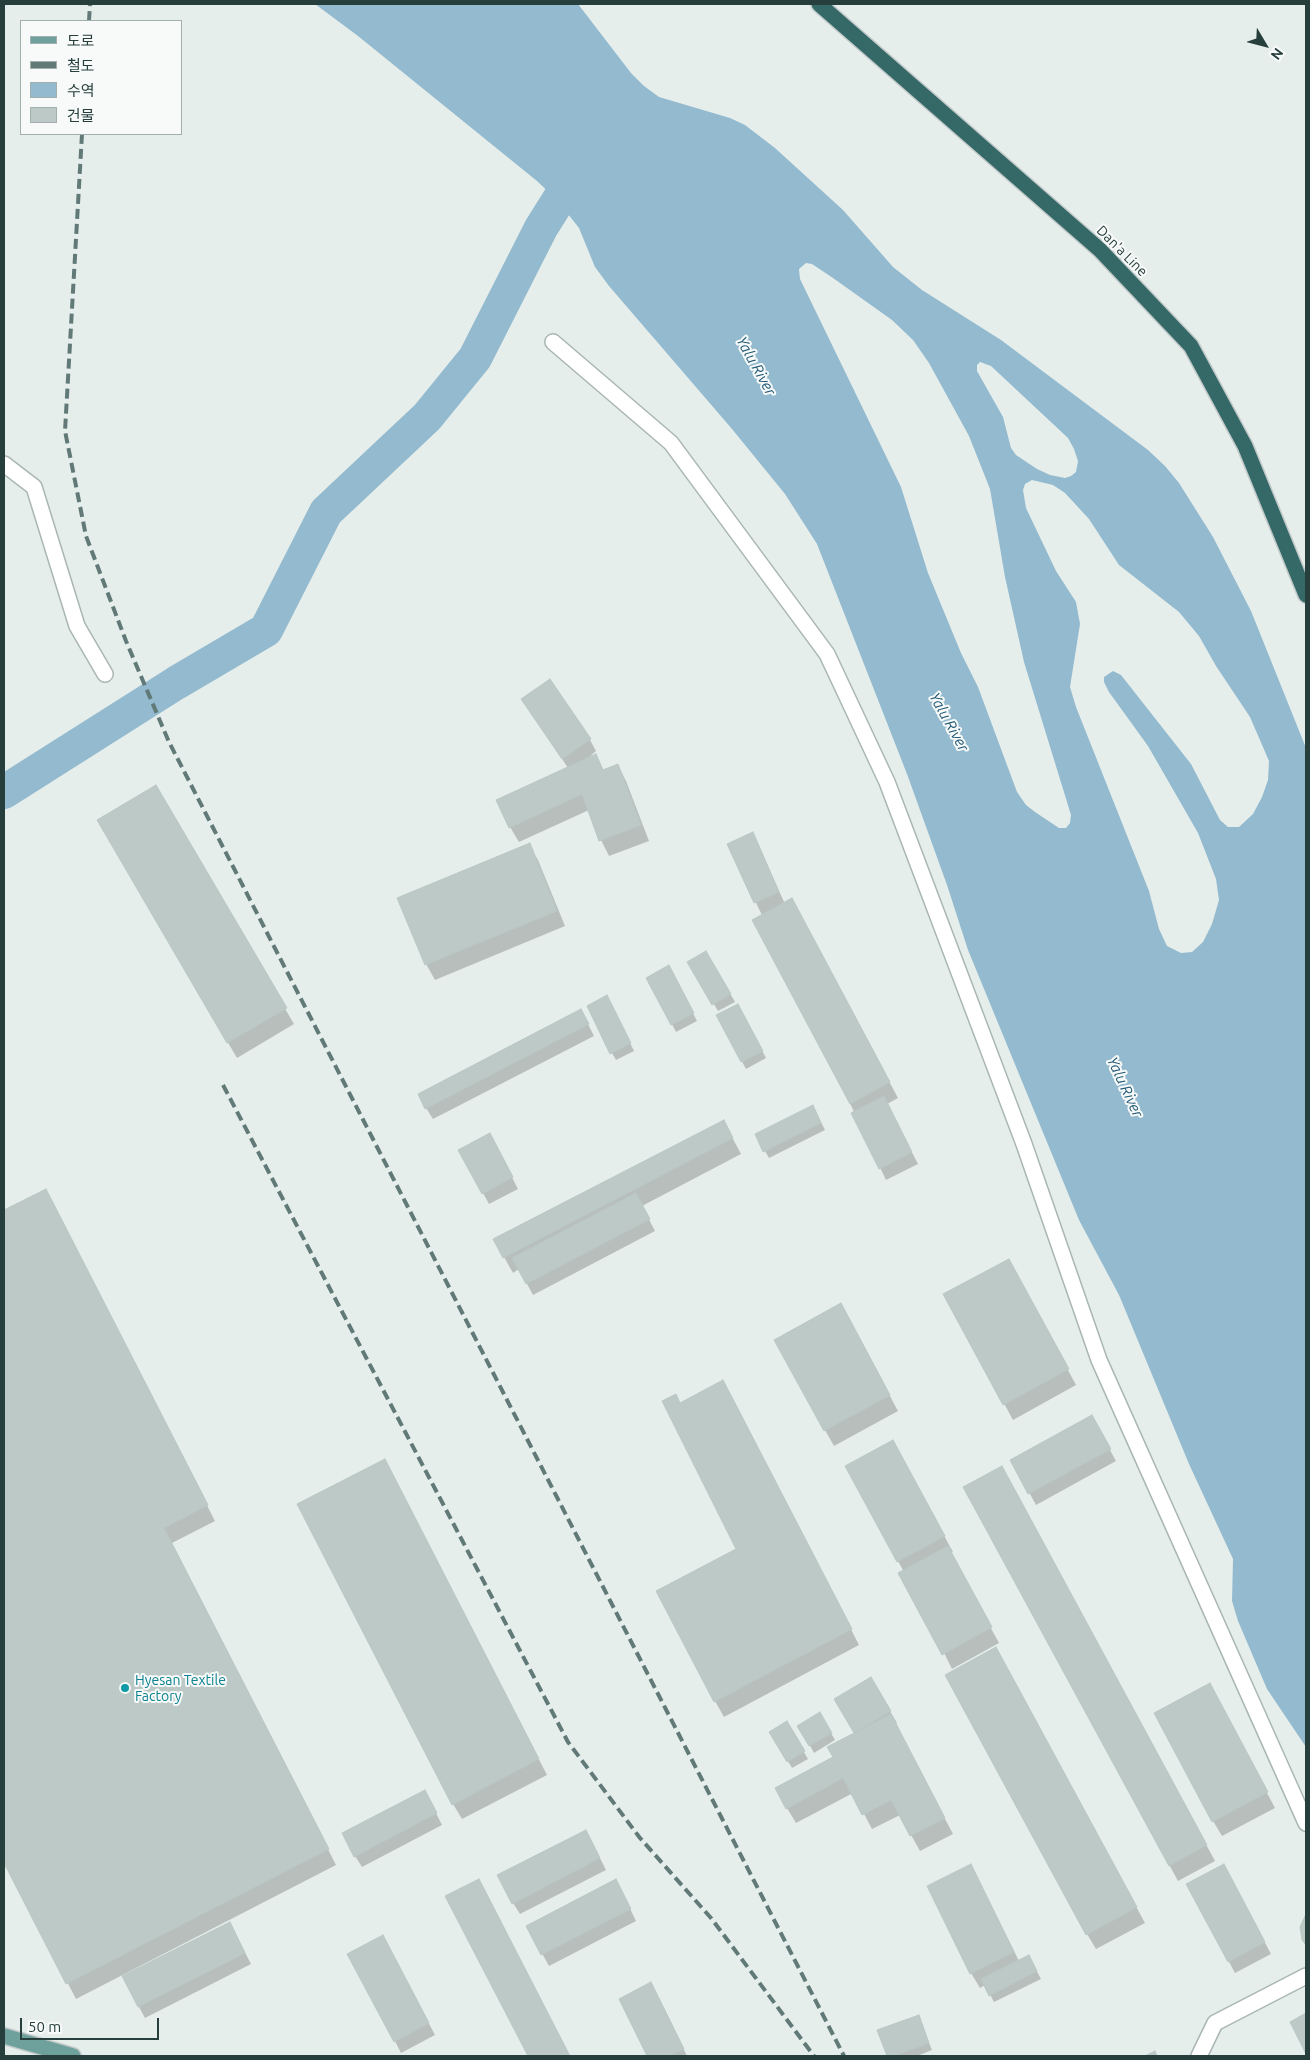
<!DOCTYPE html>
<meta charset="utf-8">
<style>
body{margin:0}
#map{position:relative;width:1310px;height:2060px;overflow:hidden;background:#e6eeec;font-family:Ubuntu,"Noto Sans KR",sans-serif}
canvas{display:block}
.frame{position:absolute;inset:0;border:5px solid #263f3d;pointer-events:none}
.legend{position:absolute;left:20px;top:20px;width:162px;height:115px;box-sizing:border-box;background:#f7faf9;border:1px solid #a3afae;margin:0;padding:6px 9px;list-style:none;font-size:15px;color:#263f3d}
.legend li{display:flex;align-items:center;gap:10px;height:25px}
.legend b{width:25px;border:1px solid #a3afae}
.north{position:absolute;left:1240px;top:20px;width:50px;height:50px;-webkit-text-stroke:4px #f7faf9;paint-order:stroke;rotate:127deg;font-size:14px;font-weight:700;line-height:20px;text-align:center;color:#263f3d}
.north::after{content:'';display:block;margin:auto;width:18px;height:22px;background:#263f3d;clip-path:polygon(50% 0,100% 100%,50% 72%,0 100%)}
.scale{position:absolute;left:20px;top:2018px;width:139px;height:22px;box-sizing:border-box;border:2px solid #263f3d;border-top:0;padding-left:6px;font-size:15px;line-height:18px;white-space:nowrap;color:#263f3d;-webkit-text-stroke:4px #f7faf9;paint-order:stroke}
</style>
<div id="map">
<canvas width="1310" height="2060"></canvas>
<div class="frame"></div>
<ul class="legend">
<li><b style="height:6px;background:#6ea09c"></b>도로</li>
<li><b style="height:6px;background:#617a78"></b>철도</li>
<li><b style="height:14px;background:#93bace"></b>수역</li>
<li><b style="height:14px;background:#bcc9c6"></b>건물</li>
</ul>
<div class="north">N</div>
<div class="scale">50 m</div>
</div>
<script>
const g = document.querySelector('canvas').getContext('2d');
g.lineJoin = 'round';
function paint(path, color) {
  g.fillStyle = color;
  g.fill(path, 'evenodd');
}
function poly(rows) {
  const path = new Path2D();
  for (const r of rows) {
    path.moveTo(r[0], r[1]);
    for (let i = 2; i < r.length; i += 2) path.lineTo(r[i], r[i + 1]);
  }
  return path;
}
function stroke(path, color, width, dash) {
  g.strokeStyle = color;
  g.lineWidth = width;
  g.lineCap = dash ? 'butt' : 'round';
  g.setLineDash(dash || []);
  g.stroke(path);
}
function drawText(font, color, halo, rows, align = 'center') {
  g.font = font + ' Ubuntu,sans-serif';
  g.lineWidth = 4;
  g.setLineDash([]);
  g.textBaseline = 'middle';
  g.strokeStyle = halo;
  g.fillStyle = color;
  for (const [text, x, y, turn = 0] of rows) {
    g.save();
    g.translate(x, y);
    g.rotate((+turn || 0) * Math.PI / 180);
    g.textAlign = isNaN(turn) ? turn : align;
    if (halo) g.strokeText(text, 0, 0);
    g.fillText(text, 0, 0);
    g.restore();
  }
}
paint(poly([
 [315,4,578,4,631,73,644,86,659,97,730,118,745,125,775,148,843,210,893,267,922,290,1001,340,1148,450,1165,466,1179,483,1213,537,1251,611,1306,748,1306,1747,1267,1689,1238,1621,1232,1601,1233,1559,1189,1464,1119,1295,1079,1220,968,950,947,885,907,774,817,544,785,494,732,429,609,286,595,267,579,228,557,200,537,181,358,36],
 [806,263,812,264,833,278,892,320,913,340,929,363,969,436,990,489,1005,577,1024,662,1071,815,1070,823,1066,828,1059,828,1035,812,1026,805,1017,792,978,687,961,653,928,573,901,487,800,279,799,269],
 [980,362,991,366,1068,438,1074,449,1078,461,1076,472,1071,476,1065,478,1050,475,1037,469,1016,455,1011,448,1003,417,977,371,977,365],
 [1032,480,1053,485,1065,493,1089,519,1119,565,1179,612,1199,636,1216,666,1250,717,1269,761,1268,780,1262,797,1253,814,1239,827,1228,827,1220,820,1191,764,1121,675,1113,671,1104,677,1104,682,1109,692,1148,746,1198,833,1216,879,1219,900,1212,924,1203,942,1192,952,1181,953,1167,946,1159,929,1149,891,1076,707,1070,687,1080,624,1076,602,1056,571,1026,508,1023,490,1025,484]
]), '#93bace');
paint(poly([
 [530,711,590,740,596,751,585,761,596,756,604,771,618,765,626,781,649,841,609,856,601,840,589,810,519,842,510,827,568,768],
 [155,787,294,1024,237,1058,98,820],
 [753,834,785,904,800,915,898,1098,887,1104,918,1164,886,1180,729,845],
 [529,845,538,860,565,926,435,980,426,964,399,898],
 [706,952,735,1002,718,1011,689,962],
 [673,974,697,1021,676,1032,648,978],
 [611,1004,634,1051,616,1060,612,1053],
 [738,1005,766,1058,746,1069,718,1016],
 [587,1022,594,1036,433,1119,426,1108],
 [817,1114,825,1130,769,1158,765,1151],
 [732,1137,741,1154,642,1206,655,1231,533,1295,519,1269,513,1273,504,1257],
 [496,1146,518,1189,489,1204,483,1193],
 [45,1190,215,1521,172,1543,336,1865,76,1999,4,1860,4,1212],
 [1017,1276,1076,1385,1013,1420,945,1295],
 [849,1320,898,1411,834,1446,825,1430],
 [732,1397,859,1645,724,1717,715,1701,738,1549,680,1404],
 [1098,1428,1116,1461,1036,1505,1012,1461],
 [901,1457,953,1552,950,1553,999,1643,952,1669,904,1572,846,1466],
 [393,1476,547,1775,462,1819,453,1804],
 [1010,1483,1215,1861,1178,1881,964,1488],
 [1004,1664,1145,1923,1096,1949,1087,1934],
 [870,1678,897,1723,895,1724,953,1834,920,1851,900,1815,872,1829,853,1793,796,1823,787,1808,856,1734,835,1700],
 [1218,1700,1275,1808,1222,1836,1213,1821],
 [820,1714,835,1740,814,1753,799,1726],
 [787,1723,808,1759,792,1768,771,1732],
 [431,1803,442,1825,362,1867,355,1856],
 [592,1842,606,1870,520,1914,513,1903],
 [1230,1877,1271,1954,1235,1973,1188,1885],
 [979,1881,1019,1961,1033,1964,1041,1979,994,2002,985,1985,980,1988,971,1973],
 [622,1892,636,1921,549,1966,527,1926],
 [236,1935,251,1964,145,2018,139,2007],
 [389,1948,435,2035,401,2053,395,2041],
 [657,1995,687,2056,649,2056,620,1999],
 [918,2016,932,2050,917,2056,888,2056,879,2031]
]), '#0003');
stroke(poly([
 [4,792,176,683,266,630,326,512,427,417,475,358,541,228,583,161]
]), '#93bace', 34);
const building = poly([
 [550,679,591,739,562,759,521,699,550,679],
 [596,754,603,770,618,764,641,825,599,841,582,794,509,828,496,800,596,754],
 [156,785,287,1008,227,1043,97,820,156,785],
 [753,832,779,892,754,903,727,844,753,832],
 [530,843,557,911,425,965,397,898,530,843],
 [792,898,890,1082,850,1104,752,920,792,898],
 [706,951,731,994,712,1005,687,962,706,951],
 [669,965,694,1013,671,1025,646,978,669,965],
 [607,995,631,1043,610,1054,587,1006,607,995],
 [738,1004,763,1051,741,1062,716,1015,738,1004],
 [581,1009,589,1024,425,1109,418,1094,581,1009],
 [884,1096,912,1152,879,1169,851,1113,884,1096],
 [813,1105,821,1123,763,1152,755,1134,813,1105],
 [724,1120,733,1138,503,1258,493,1239,724,1120],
 [490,1133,513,1177,482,1194,458,1150,490,1133],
 [46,1189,208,1505,164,1528,329,1849,66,1984,4,1863,4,1210,46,1189],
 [636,1193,650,1219,526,1284,512,1258,636,1193],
 [1009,1259,1069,1369,1003,1405,943,1294,1009,1259],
 [841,1303,890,1395,824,1431,774,1340,841,1303],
 [723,1380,852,1629,714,1702,656,1591,736,1549,662,1401,676,1394,680,1403,723,1380],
 [1092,1415,1111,1449,1028,1494,1010,1460,1092,1415],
 [893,1440,945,1536,897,1562,845,1466,893,1440],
 [385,1459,539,1759,452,1805,297,1504,385,1459],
 [1002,1466,1207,1845,1169,1866,963,1487,1002,1466],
 [948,1546,992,1627,942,1655,898,1573,948,1546],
 [996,1647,1137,1907,1086,1935,945,1675,996,1647],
 [871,1677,891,1711,854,1733,834,1699,871,1677],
 [1210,1683,1268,1792,1212,1822,1154,1713,1210,1683],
 [820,1712,832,1733,809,1746,797,1726,820,1712],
 [891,1714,945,1818,910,1836,891,1800,862,1815,843,1778,786,1809,775,1788,833,1757,827,1747,891,1714],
 [787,1721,805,1751,787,1762,769,1732,787,1721],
 [425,1790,437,1813,354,1857,342,1833,425,1790],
 [586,1830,600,1858,512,1904,497,1875,586,1830],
 [971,1864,1014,1952,970,1974,927,1886,971,1864],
 [1224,1864,1265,1942,1228,1962,1186,1884,1224,1864],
 [479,1879,570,2056,528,2056,445,1896,479,1879],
 [616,1879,631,1909,541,1955,526,1926,616,1879],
 [1306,1914,1306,1945,1302,1940,1300,1927,1306,1914],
 [230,1922,245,1953,138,2007,122,1976,230,1922],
 [383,1935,429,2023,394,2042,347,1954,383,1935],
 [1029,1955,1037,1971,989,1996,981,1979,1029,1955],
 [651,1982,684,2049,670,2056,647,2056,619,1999,651,1982],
 [1306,2013,1306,2054,1290,2022,1306,2013],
 [919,2015,929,2043,894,2056,887,2056,877,2030,919,2015],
 [1155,2051,1157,2056,1145,2056,1155,2051]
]);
paint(building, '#bcc9c6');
stroke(building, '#b9c7c4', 1);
const street = poly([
 [553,342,671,443,827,654,887,782,1024,1144,1099,1360,1306,1823],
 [4,464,34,487,77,626,105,674],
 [1199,2056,1215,2023,1306,1976]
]);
const primary = poly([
 [4,2036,73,2056]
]);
const highway = poly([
 [819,4,1100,250,1191,346,1245,446,1306,595]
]);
stroke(street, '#a9b6b4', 18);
stroke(primary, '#c2c9c9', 18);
stroke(highway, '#c2c9c9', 18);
stroke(street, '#fff', 15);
stroke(primary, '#6ea09c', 15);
stroke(highway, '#346968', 15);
stroke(poly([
 [89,21,90,4],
 [82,134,65,431,86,536,126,641,169,742,844,2056],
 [223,1085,568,1742,640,1838,711,1918,814,2056]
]), '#617a78', 4, [10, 5]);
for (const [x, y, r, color] of [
 [125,1688,5,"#0f9aa8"]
]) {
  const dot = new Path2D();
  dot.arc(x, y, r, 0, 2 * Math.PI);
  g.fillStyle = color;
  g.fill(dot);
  stroke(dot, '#f7faf9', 2);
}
drawText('14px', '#263f3d', '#f7faf9', [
 ["Dan'a Line",1122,251,45]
]);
drawText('14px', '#0d838f', '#f7faf9', [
 ["Hyesan Textile",135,1680],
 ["Factory",135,1696]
], 'left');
drawText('italic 15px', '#245a77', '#f7faf9', [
 ["Yalu River",756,366,61],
 ["Yalu River",949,722,61],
 ["Yalu River",1125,1087,65]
]);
</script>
